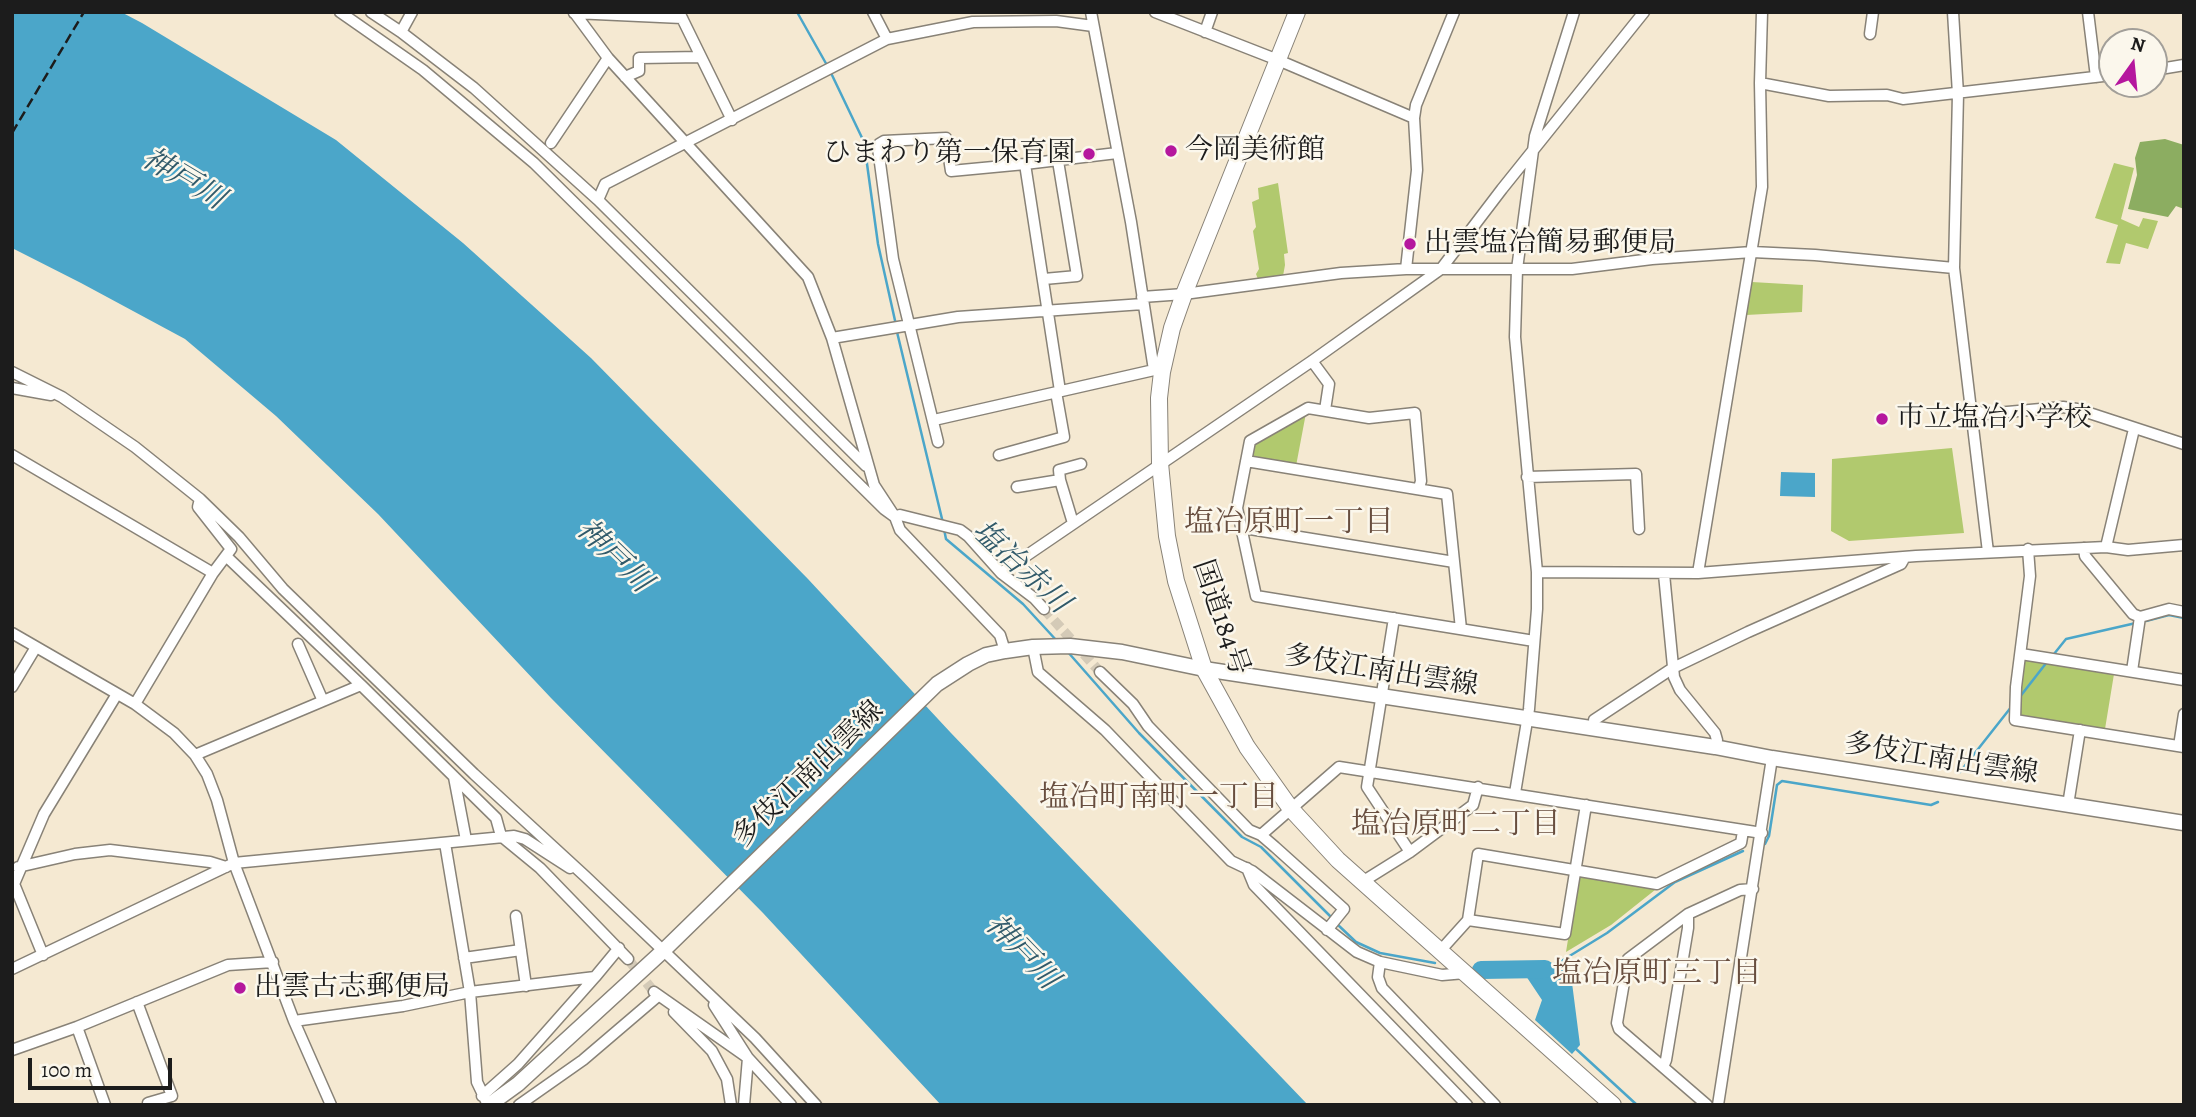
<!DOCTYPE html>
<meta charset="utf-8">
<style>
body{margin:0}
#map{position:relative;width:2196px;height:1117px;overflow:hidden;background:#f5e9d2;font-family:Alegreya,serif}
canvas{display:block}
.frame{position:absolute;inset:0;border:14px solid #1c1c1c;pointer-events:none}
.north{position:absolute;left:2098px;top:28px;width:70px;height:70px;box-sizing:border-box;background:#fbf7ec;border:2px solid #a29f99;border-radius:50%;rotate:15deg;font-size:19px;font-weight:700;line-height:28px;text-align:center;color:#1c1c1c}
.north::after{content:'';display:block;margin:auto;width:24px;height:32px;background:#b5179e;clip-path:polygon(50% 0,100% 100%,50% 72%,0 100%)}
.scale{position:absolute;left:28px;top:1058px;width:144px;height:32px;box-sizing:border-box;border:4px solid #1c1c1c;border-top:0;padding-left:9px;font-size:21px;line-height:24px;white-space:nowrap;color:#1c1c1c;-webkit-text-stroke:5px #fbf7ec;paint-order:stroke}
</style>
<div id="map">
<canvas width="2196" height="1117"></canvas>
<div class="frame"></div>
<div class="north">N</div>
<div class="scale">100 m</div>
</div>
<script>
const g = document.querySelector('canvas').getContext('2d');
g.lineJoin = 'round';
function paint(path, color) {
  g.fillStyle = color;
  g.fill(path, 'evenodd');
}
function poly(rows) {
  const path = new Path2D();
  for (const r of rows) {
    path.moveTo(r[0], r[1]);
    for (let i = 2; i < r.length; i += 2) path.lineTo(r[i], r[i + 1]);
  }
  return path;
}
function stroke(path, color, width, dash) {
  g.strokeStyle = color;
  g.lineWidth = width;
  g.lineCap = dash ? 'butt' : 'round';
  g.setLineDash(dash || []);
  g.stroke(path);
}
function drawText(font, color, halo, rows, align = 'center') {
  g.font = font + ' Alegreya,"Noto Serif JP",serif';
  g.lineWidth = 5;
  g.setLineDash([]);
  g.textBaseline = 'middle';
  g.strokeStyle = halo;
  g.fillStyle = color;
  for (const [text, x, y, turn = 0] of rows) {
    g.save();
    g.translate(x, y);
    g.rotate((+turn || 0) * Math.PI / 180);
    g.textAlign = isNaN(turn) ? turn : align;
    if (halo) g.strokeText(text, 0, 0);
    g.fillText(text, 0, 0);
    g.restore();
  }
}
paint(poly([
 [2114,163,2134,168,2121,219,2139,227,2143,218,2158,221,2148,249,2126,243,2120,264,2106,263,2118,225,2095,218],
 [1278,183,1288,253,1284,254,1285,265,1283,276,1259,282,1256,274,1259,269,1253,231,1256,227,1252,202,1259,199,1258,188],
 [1752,282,1803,285,1802,312,1746,315],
 [1306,413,1296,466,1254,459,1251,455,1253,443],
 [1952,448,1964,533,1849,541,1831,531,1832,459],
 [2028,660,2114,674,2105,729,2022,716,2019,711,2024,662],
 [1582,874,1660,886,1611,925,1566,952,1578,877]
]), '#b1c96e');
paint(poly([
 [2165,139,2184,145,2184,209,2176,206,2168,217,2128,209,2137,175,2135,158,2140,142]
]), '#8cad61');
paint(poly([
 [12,12,121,12,142,23,336,140,463,243,591,358,808,579,951,733,1308,1105,941,1105,763,913,551,698,378,514,276,416,185,339,81,283,12,248],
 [1781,472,1815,473,1815,497,1780,496],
 [1564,959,1571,975,1580,1045,1572,1054,1535,1020,1542,1000,1526,976,1524,966,1548,965]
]), '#4ba6c9');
stroke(poly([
 [797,12,828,67],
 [831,73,864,142,878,244,896,325],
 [897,332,943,523],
 [944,529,946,539,1023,604,1057,641],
 [2146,621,2169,615,2184,618],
 [1067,651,1139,733,1242,837,1261,847,1333,919],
 [2054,654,2066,639,2136,623],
 [2019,698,2047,662],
 [1960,772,2012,706],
 [1765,844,1769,836,1777,785,1782,781,1931,805,1938,802],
 [1337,924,1356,942,1380,953,1435,963],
 [1563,960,1607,933,1675,882,1743,851],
 [1575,1048,1637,1105]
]), '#4ba6c9', 2.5);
stroke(poly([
 [1481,970,1545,969]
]), '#4ba6c9', 18);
stroke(poly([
 [1044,609,1100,672],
 [628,959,654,992]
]), '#d4cab7', 10, [10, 5]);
const minor = poly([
 [340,12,423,70,534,163,884,509,895,517,900,515,960,530,968,536,1001,573,1034,598,1044,609],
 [371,12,401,32,474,88,598,200,866,466],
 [574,12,608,58,808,277,832,338,874,485,895,517,900,530,1000,635,1005,651],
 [679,12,732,120],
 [873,12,887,39],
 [1091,12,1131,222,1154,370,1162,372],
 [1155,12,1278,60,1414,118,1416,105,1454,12],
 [1953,12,1958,94,1954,268,1988,552],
 [2088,12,2096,77],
 [574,13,682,18],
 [401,32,412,12],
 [1205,32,1212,12],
 [1870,34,1873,12],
 [2154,70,2184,65],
 [625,77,639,71,639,58,701,57],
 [1760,83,1829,96,1887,95,1903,99,2112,75],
 [551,143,608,58],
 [598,200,605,184,887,39,973,22,1056,21,1093,26],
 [1406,269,1417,170,1414,118],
 [1044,279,1077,276,1058,161],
 [1142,297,1184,294,1341,273,1406,269,1572,269,1652,259,1752,252,1815,255,1954,268],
 [832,338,958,317,1143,304],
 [1312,361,1329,384,1325,410],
 [12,372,62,397,135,447,200,499,239,537,283,589,474,774,586,877,755,1038,816,1105],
 [12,388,51,395],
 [1060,391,1025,164,1117,153],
 [1972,409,1985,414,2063,407,2077,409,2184,444],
 [934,420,1154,370],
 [938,442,893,259,878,148,879,144,884,141,946,138,951,171,1025,164],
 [12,455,213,573],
 [999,455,1064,437,1056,392],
 [1246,461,1447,494,1461,629],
 [1527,477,1636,474,1639,529],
 [1060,480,1059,470,1081,464],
 [1017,487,1060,480,1073,523],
 [1419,488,1421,481,1415,413,1369,418,1308,408,1250,441,1237,508,1256,596,1534,641],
 [1242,530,1250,529,1454,562],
 [2106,547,2128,550,2184,545],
 [2084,548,2085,556,2133,614,2140,617],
 [2028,549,2030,576,2016,687,2015,720,2184,747],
 [226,556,361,685],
 [1537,572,1698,573,1916,556,2106,547,2134,429],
 [1001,573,1312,361,1441,269,1502,189,1644,12],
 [1698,573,1762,187,1760,83,1762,12],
 [1664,574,1674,677,1680,690,1715,733,1717,740,1715,747],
 [1394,618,1367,787,1410,852],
 [12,633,135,704,174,733,195,755,207,774,217,800,234,863,294,1021,331,1105],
 [298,644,323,701],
 [1033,647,1038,672,1105,730,1231,861,1252,871,1357,952,1380,962,1442,975,1465,973],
 [2021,654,2184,680],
 [2132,671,2140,617,2169,609,2184,612],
 [1100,672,1133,704,1148,726,1249,830,1261,835,1275,847,1344,909,1327,930],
 [12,687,36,647],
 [135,704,213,573,231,549,198,507,200,499],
 [1594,720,1673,668,1748,632,1901,564,1905,557],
 [2179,746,2184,714],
 [195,755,361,685,496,818,501,836,540,868,628,959],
 [454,777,466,840],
 [1515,793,1529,709,1537,609,1537,572,1515,337,1517,269,1535,136,1574,12],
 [2068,805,2080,730],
 [1261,835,1339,767,1762,833],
 [445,843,470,992,477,1082,488,1105],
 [18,867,75,854,110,850,210,862,226,867],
 [1247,868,1254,885,1467,1105],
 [1362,882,1410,852,1473,805,1478,787],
 [516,916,526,986],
 [1468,920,1565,934,1586,805],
 [1441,950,1468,920,1478,854,1657,884,1741,843,1743,831],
 [43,955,14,884,44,814,117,694],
 [464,958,521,950],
 [1380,962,1378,977,1382,988,1495,1105],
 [12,969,234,863,514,836,525,839,570,868],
 [654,992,748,1058,744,1105],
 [137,1002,172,1096,148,1103],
 [714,1005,748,1058,791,1105],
 [674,1012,712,1051,727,1079,731,1105],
 [294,1021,403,1006,470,992,595,977,619,948],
 [77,1027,105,1105],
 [12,1050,77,1027,228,965,273,962],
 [1663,1067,1666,1060,1688,928,1688,914],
 [482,1096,518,1064,595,977],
 [519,1105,583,1060,658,996],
 [1707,1105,1619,1029,1617,1023,1628,959,1688,914,1740,890,1753,889],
 [1718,1105,1772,758]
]);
const major = poly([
 [489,1105,518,1084,663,951,937,684,968,664,986,655,1005,651,1033,647,1070,646,1122,652,1204,669,1715,747,1772,758,2184,823]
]);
const highway = poly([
 [1297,12,1184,294,1172,328,1162,372,1159,398,1160,463,1167,536,1176,581,1204,669,1247,747,1291,809,1338,860,1613,1105]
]);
stroke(minor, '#888277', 13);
stroke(major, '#888277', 17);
stroke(highway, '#888277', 18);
stroke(minor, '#fff', 10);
stroke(major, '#fff', 14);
stroke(highway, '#fff', 16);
stroke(poly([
 [12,133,84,12]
]), '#1c1c1c', 2.5, [10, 5]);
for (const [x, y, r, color] of [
 [1171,151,7,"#b5179e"],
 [1089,154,7,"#b5179e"],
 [1410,244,7,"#b5179e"],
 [1882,419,7,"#b5179e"],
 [240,988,7,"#b5179e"]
]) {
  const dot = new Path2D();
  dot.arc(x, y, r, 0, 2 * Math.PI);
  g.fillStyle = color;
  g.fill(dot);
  stroke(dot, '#fbf7ec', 2.5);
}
drawText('28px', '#1c1c1c', '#fbf7ec', [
 ["今岡美術館",1185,151],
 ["ひまわり第一保育園",1075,154,"right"],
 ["出雲塩冶簡易郵便局",1424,244],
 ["市立塩冶小学校",1896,419],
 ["出雲古志郵便局",254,988]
], 'left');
drawText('28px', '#1c1c1c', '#fbf7ec', [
 ["国道184号",1220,618,71],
 ["多伎江南出雲線",1381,672,9],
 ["多伎江南出雲線",1941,760,9],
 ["多伎江南出雲線",809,775,-44]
]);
drawText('italic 30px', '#315a6a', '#fbf7ec', [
 ["神戸川",183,180,31],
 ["神戸川",613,557,44],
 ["塩冶赤川",1020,568,43],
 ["神戸川",1021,953,46]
]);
drawText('30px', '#684e3f', '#fbf7ec', [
 ["塩冶原町一丁目",1289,524],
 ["塩冶町南町一丁目",1159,799],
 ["塩冶原町二丁目",1456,826],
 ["塩冶原町三丁目",1657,975]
]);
</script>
